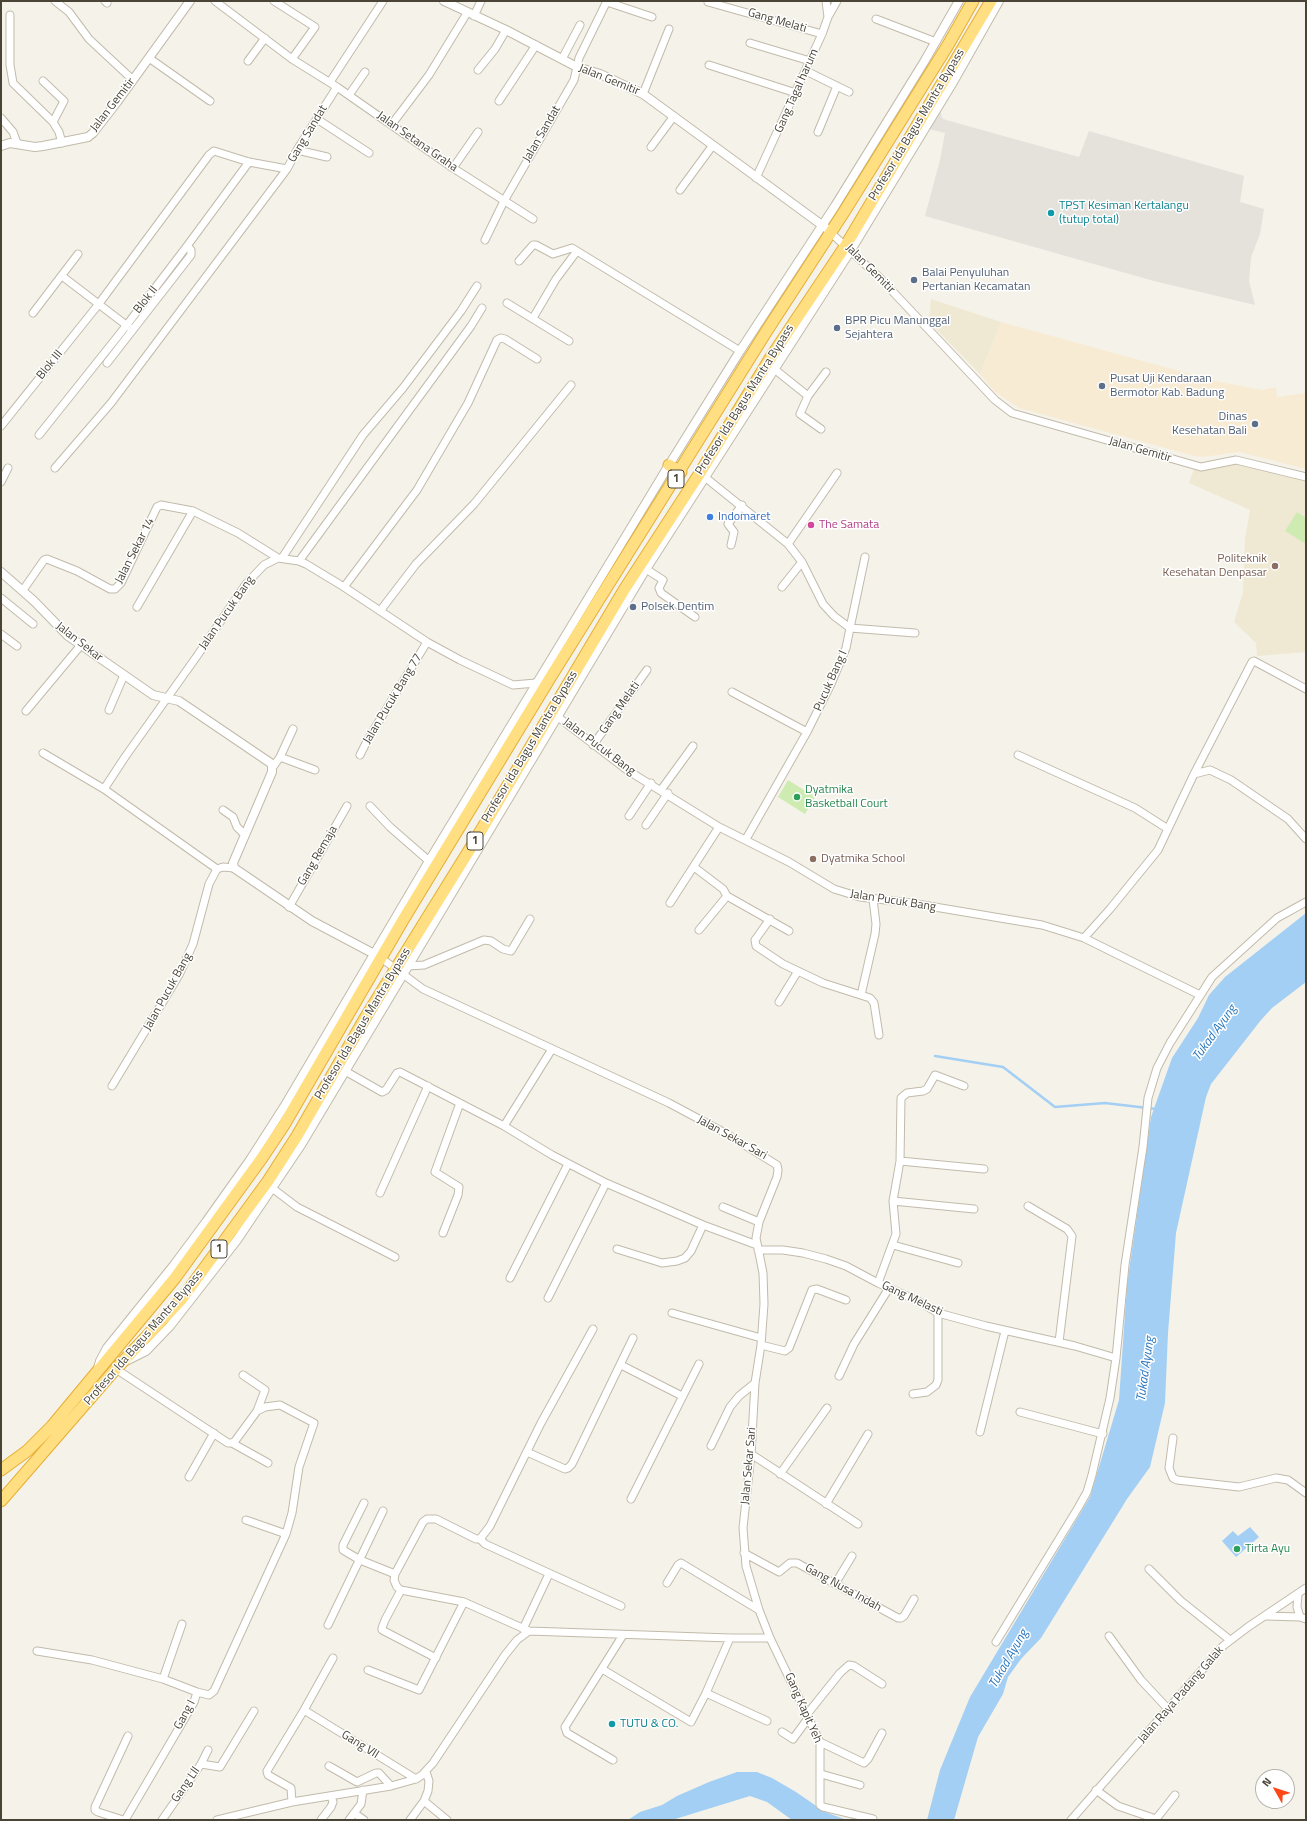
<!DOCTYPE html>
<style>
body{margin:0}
#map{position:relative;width:1307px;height:1821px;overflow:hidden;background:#f5f2e9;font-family:"Titillium Web",sans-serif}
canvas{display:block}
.frame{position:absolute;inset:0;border:2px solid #4a4437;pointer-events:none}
.north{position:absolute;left:1255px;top:1769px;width:40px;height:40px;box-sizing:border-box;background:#fff;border:1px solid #b7b4af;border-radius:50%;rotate:309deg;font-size:11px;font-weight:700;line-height:16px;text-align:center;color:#4a4437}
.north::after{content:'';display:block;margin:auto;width:14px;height:18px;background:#ff4717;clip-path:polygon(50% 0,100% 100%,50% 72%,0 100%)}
</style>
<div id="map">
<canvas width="1307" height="1821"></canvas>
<div class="frame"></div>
<div class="north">N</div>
</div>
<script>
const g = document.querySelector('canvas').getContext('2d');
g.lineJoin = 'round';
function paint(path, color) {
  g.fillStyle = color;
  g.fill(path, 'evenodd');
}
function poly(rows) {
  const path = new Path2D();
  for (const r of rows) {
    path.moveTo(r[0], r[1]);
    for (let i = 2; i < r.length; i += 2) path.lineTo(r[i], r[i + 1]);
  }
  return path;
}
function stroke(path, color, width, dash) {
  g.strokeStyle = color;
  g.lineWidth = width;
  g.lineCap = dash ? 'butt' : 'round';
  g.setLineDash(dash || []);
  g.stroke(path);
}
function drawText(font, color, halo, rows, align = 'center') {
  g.font = font + ' "Titillium Web",sans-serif';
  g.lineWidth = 3;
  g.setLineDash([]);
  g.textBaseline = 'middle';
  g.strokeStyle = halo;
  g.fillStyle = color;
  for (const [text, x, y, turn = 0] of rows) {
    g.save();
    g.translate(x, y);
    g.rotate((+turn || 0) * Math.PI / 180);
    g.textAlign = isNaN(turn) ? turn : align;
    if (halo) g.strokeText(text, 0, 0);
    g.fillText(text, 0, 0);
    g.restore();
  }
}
paint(poly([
 [1001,322,1216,381,1262,390,1276,387,1277,397,1306,393,1306,469,1239,452,1203,457,1194,456,1019,408,995,392,980,374]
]), '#f8ebd4');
paint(poly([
 [940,110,942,118,946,120,1079,157,1089,131,1244,176,1240,202,1264,209,1260,234,1251,257,1249,281,1255,305,1154,281,925,216,940,160,945,133,929,129]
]), '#e5e1db');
paint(poly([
 [931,299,1001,322,980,374,929,322],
 [1234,462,1306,478,1306,652,1257,656,1256,643,1234,622,1243,592,1245,539,1250,510,1189,483,1195,466]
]), '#efe9d3');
paint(poly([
 [1297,512,1306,518,1306,544,1285,531],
 [788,780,815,797,805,814,778,797]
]), '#ceebb1');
paint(poly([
 [1306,913,1306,982,1272,1008,1261,1020,1211,1084,1206,1097,1176,1233,1168,1333,1165,1403,1150,1467,1127,1499,1041,1638,1021,1659,1008,1677,1003,1694,978,1737,954,1820,927,1820,940,1770,970,1697,1090,1497,1119,1400,1127,1285,1151,1117,1172,1058,1198,1018,1209,995,1225,977],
 [1250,1527,1259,1537,1236,1557,1222,1541,1233,1531,1238,1536],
 [737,1772,757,1772,772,1778,796,1792,825,1812,847,1820,792,1820,767,1802,750,1796,672,1820,628,1820,640,1812,662,1805,677,1796,709,1782]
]), '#a3cff4');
stroke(poly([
 [935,1056,1003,1067,1055,1107,1105,1103,1156,1109]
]), '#a3cff4', 2.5);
const minor = poly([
 [55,1,69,12,89,39,133,80],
 [105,1,107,3],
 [215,1,292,59,337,87,453,168,533,219],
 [274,1,315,27,292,59],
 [607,2,652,17],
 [708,2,822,34],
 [10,15,10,65,13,83,53,122,59,132,62,143],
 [474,16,481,1],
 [828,17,837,1],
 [876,19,936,42],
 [750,43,810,61],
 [149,58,210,101],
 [562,59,580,25],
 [248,61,265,38],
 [709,65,796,93],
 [478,70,495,49,506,30],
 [806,71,849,92],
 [43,81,64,101,53,122],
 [330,82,383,1],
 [643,94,669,29],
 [349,95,365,72],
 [499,101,536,45],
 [1,118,13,132,17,143],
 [317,119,369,153],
 [392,124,429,75,467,13],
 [818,132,837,86],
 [651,147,674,116],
 [297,150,327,157],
 [453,168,478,132],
 [756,178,822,34,828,17,826,1],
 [680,190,713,145],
 [831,233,879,277,995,400,1012,413,1201,467,1236,460,1306,477],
 [485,240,504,201,574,80,579,58,607,1],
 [519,261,533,245,536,245,553,254,572,248,740,351],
 [62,276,130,328],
 [507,303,569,341],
 [33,313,78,254],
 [533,318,556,279,577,251],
 [107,363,191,255,191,250,187,246],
 [773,368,808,396,800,414,821,429],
 [808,396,826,372],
 [1,426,98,305,209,155,214,151,249,162,287,169,297,150,337,87],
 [39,435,126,326,187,246,249,162],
 [55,468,111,403,287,169],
 [701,474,788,544,802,562,823,604,834,616,850,628,846,648,831,684,807,732,746,839],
 [1,482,8,468],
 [788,544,837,473],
 [731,545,734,532,728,524,742,505],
 [865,557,850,628,915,633],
 [282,558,363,435,403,388,461,311,477,286],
 [299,561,471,326,482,308],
 [646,569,663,580,659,588,661,593,695,617],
 [344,587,417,490,468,403,497,340,501,338,505,339,537,359],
 [782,587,802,562],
 [23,590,44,560,47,559,77,571,110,589,115,589,121,583,157,507,161,505,193,511,238,533,278,558],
 [1,598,33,624],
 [137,607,193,511],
 [380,611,416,564,474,504,571,385],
 [1,634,17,646],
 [732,692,807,732],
 [109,710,124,675],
 [26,711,81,645],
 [554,714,627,770,719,827,789,862,834,889,860,897,911,903,1042,925,1084,938,1200,995],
 [593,745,647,670],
 [43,753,104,789,217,869,223,867,234,868],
 [360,755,367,741,427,642],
 [1018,755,1135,808,1168,829],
 [280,757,315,770],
 [273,767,280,757,293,729],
 [1194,774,1210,770,1231,780,1288,819,1306,839],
 [104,789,125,757,197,656,246,584,264,565,278,558,299,561,306,564,344,587,427,642,460,660,513,685,536,683],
 [661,790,693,746],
 [370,806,390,827,429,861],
 [223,810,233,817,237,827,245,835],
 [629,816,651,783],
 [646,825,668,793],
 [694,867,723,889,727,896,789,931],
 [670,903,719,827],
 [289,907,347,806],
 [770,919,755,940,756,946,783,964,823,983,870,998,874,1003,879,1035],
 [699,930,727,896],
 [1084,938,1110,909,1158,850,1194,774,1252,662,1254,661,1306,689],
 [381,958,423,989,669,1103,725,1133,777,1165,778,1170,777,1177,759,1222,756,1238,763,1273,764,1304,761,1345,755,1383,751,1454,743,1528,746,1566,759,1610,770,1638,820,1742,820,1805,823,1807,873,1819],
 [408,966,424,965,484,940,491,941,503,949,511,951,530,919],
 [861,995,875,934,876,924,873,899],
 [779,1002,798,971],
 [345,1071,382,1092,386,1090,397,1073,400,1072,504,1126,552,1155,606,1183,703,1225,757,1245],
 [112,1086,179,975,193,944,209,884,217,869],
 [504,1126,552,1049],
 [900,1161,984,1169],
 [272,1188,297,1207,395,1257],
 [380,1193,428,1086],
 [893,1201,974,1209],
 [1028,1206,1067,1229,1072,1236,1059,1342],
 [723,1207,759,1222],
 [443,1233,458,1195,459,1187,435,1172,460,1103],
 [893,1245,958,1263],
 [617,1249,662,1263,677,1261,685,1258,691,1251,703,1225],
 [758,1250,783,1250,803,1253,826,1259,846,1266,878,1283,920,1302,938,1313,986,1326,1075,1346,1116,1358],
 [510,1278,568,1164],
 [878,1283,896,1234,893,1201,900,1161,901,1098,907,1093,923,1091,927,1089,935,1075,964,1086],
 [548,1298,606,1183],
 [672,1313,761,1338],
 [761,1345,785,1351,789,1348,812,1290,817,1289,846,1300],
 [621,1365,682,1396],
 [116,1369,228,1443,232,1443,235,1441,257,1411,265,1407,280,1405,314,1423,299,1467,292,1513,286,1534,214,1691,209,1695,197,1692],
 [243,1375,265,1390,257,1411],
 [839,1376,854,1344,889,1288],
 [913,1394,927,1392,936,1385,938,1380,938,1313],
 [1020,1412,1103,1434],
 [980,1432,1005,1331],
 [1173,1438,1169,1468,1173,1478,1177,1480,1239,1487,1276,1478,1288,1480,1306,1493],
 [232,1443,268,1463],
 [711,1446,730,1407,739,1396,755,1383],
 [527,1452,565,1469,568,1468,572,1464,633,1338],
 [751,1454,858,1524],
 [780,1474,827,1408],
 [189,1477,214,1433],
 [631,1499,699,1364],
 [364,1503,343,1545,343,1550,360,1560,395,1574],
 [826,1504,868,1434],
 [246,1520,286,1534],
 [480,1539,490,1526,541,1423,593,1329],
 [744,1553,779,1572,790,1563,797,1563,898,1618,901,1618,904,1616,914,1599],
 [1149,1569,1181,1601,1230,1640],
 [667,1583,678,1565,681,1563,759,1610],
 [835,1584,852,1556],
 [401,1590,385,1620,382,1628,382,1630,436,1658],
 [1298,1594,1297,1607,1300,1617],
 [1267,1616,1300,1617,1306,1619],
 [328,1625,383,1511],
 [523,1629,549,1574],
 [529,1631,464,1602,401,1590,397,1587,394,1580,395,1574,423,1522,427,1519,436,1519,476,1539,480,1539,485,1544,621,1606],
 [1109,1636,1141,1680,1169,1710],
 [996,1642,1078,1508,1087,1492,1092,1475,1110,1398,1116,1358,1125,1265,1143,1147,1148,1098,1157,1068,1170,1043,1212,977,1277,918,1306,902],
 [37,1651,92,1660,163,1679],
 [602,1669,691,1722,706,1693,730,1638],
 [368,1670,419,1690,464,1602],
 [706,1693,767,1721],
 [304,1710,416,1779],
 [808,1713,840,1673,849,1665,854,1666,882,1684],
 [782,1732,793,1739,809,1717],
 [820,1742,864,1763,868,1759,882,1733],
 [613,1760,567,1733,565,1727,623,1635],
 [201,1764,220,1767,254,1711],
 [329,1766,357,1782,376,1773,379,1773,391,1786],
 [821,1774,860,1785],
 [1096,1790,1118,1806,1156,1819,1175,1795],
 [424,1801,447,1820],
 [292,1802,291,1788,268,1775,267,1771,304,1710,333,1658],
 [354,1813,364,1820],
 [123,1820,98,1812,95,1810,95,1807,128,1736],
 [125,1820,186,1716,194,1702,197,1692,163,1679,182,1624],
 [162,1820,201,1764,208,1750],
 [217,1820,292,1802,391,1786,416,1779,422,1775,433,1763,505,1655,517,1640,529,1631,730,1638,770,1638],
 [321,1820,331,1807,333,1802,331,1796],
 [349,1820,361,1804,363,1790],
 [410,1820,424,1801,428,1791,429,1781,426,1772],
 [1071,1820,1223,1646,1248,1627,1306,1588]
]);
const tertiary = poly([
 [444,1,506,30,577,67,600,74,643,94,826,228],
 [1,146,10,143,35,147,43,146,88,137,93,133,117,102,190,1],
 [1,572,34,601,68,636,81,645,153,695,179,701,272,764,272,772,233,863,234,868,312,921,378,956],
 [124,1362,146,1351,170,1326,237,1240,301,1145,646,569,851,250,952,84,999,1],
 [98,1368,100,1361,107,1348,174,1265,206,1222,250,1160,284,1107,429,861,669,465,740,351,835,206,924,62,959,1]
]);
const trunk = poly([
 [669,465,681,472],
 [1,1470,27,1451,52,1426,175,1278,262,1158,284,1125,403,920,550,678,766,332,844,212,948,45,973,1],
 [1,1501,113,1372,181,1300,268,1181,297,1136,364,1020,470,849,624,590,700,473,771,357,846,245,991,1]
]);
stroke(minor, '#c2bbab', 9);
stroke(tertiary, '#c2bbab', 10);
stroke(trunk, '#e6ae33', 13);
stroke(minor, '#fff', 7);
stroke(tertiary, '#fff', 8);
stroke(trunk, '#ffdf82', 11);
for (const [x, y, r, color] of [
 [1051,213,4,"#0f9aa8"],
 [914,280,4,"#5c6f8a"],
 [837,328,4,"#5c6f8a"],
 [1102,386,4,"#5c6f8a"],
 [1255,424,4,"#5c6f8a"],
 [710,517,4,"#3f7fe0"],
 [811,525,4,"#d1479c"],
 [1275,566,4,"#8d6e63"],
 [633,607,4,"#5c6f8a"],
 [797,797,4,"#2e9e5b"],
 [813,859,4,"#8d6e63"],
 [1237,1549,4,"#2e9e5b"],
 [612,1724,4,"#0f9aa8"]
]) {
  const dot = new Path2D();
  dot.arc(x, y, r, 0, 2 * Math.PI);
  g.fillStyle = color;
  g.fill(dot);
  stroke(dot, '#fff', 1.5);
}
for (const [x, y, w] of [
 [676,479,16],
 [475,841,16],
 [219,1249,16]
]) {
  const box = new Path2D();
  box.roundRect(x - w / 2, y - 9, w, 18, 3);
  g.fillStyle = '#fff';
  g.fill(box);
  stroke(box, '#4a4437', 1);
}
drawText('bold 11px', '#4a4437', null, [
 ["1",676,479],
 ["1",475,841],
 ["1",219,1249]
]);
drawText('12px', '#4a4437', '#fff', [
 ["Gang Melati",777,21,16],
 ["Jalan Gemitir",609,80,22],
 ["Gang Tagal harum",797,91,-66],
 ["Jalan Gemitir",113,105,-52],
 ["Profesor Ida Bagus Mantra Bypass",917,125,-59],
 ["Gang Sandat",308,134,-59],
 ["Jalan Sandat",542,134,-60],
 ["Jalan Setana Graha",417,142,35],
 ["Jalan Gemitir",870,269,45],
 ["Blok II",146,300,-52],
 ["Blok III",50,365,-51],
 ["Profesor Ida Bagus Mantra Bypass",745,400,-58],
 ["Jalan Gemitir",1140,450,16],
 ["Jalan Sekar 14",135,551,-63],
 ["Jalan Pucuk Bang",227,613,-55],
 ["Jalan Sekar",79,642,38],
 ["Pucuk Bang I",831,681,-66],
 ["Jalan Pucuk Bang 77",393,699,-59],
 ["Gang Melati",620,708,-55],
 ["Profesor Ida Bagus Mantra Bypass",530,747,-59],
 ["Jalan Pucuk Bang",599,747,37],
 ["Gang Remaja",318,856,-60],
 ["Jalan Pucuk Bang",893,901,9],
 ["Jalan Pucuk Bang",168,992,-61],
 ["Profesor Ida Bagus Mantra Bypass",363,1024,-59],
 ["Jalan Sekar Sari",732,1138,29],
 ["Gang Melasti",912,1299,25],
 ["Profesor Ida Bagus Mantra Bypass",144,1338,-49],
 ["Jalan Sekar Sari",749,1466,-85],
 ["Gang Nusa Indah",843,1588,29],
 ["Jalan Raya Padang Galak",1181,1695,-49],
 ["Gang Kapit Yeh",803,1708,66],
 ["Gang I",185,1715,-62],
 ["Gang VII",360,1745,32],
 ["Gang Lll",186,1785,-55]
]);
drawText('12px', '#0d838f', '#fff', [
 ["TPST Kesiman Kertalangu",1059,206],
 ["(tutup total)",1059,220],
 ["TUTU & CO.",620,1724]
], 'left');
drawText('12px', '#4e5e75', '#fff', [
 ["Balai Penyuluhan",922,273],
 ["Pertanian Kecamatan",922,287],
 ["BPR Picu Manunggal",845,321],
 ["Sejahtera",845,335],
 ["Pusat Uji Kendaraan",1110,379],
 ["Bermotor Kab. Badung",1110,393],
 ["Dinas",1247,417,"right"],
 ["Kesehatan Bali",1247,431,"right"],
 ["Polsek Dentim",641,607]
], 'left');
drawText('12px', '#366cbe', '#fff', [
 ["Indomaret",718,517]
], 'left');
drawText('12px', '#b23c85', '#fff', [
 ["The Samata",819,525]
], 'left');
drawText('12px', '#785e54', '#fff', [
 ["Politeknik",1267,559],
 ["Kesehatan Denpasar",1267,573],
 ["Dyatmika School",821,859,"left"]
], 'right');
drawText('12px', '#27864d', '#fff', [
 ["Dyatmika",805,790],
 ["Basketball Court",805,804],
 ["Tirta Ayu",1245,1549]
], 'left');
drawText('italic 13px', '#2976bd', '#fff', [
 ["Tukad Ayung",1215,1033,-54],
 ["Tukad Ayung",1146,1369,-82],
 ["Tukad Ayung",1009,1659,-60]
]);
</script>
